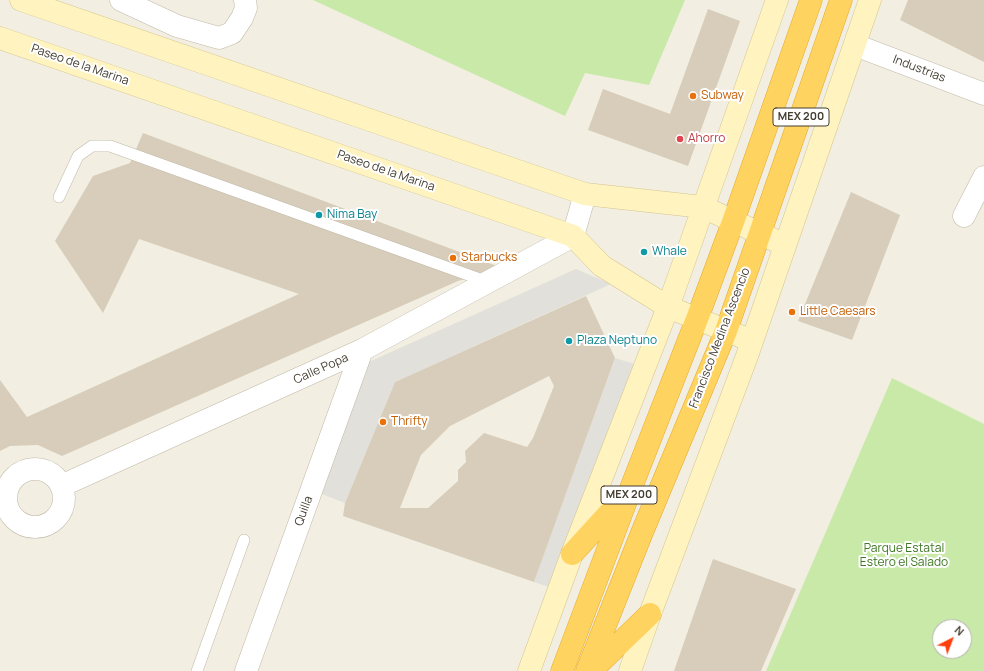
<!DOCTYPE html>
<style>
body{margin:0}
#map{position:relative;width:984px;height:671px;overflow:hidden;background:#f2eee2;font-family:Manrope,sans-serif}
canvas{display:block}
.north{position:absolute;left:932px;top:619px;width:40px;height:40px;box-sizing:border-box;background:#fff;border:1px solid #b4b2ad;border-radius:50%;rotate:42deg;font-size:11px;font-weight:700;line-height:16px;text-align:center;color:#443e32}
.north::after{content:'';display:block;margin:auto;width:14px;height:18px;background:#ff3e0c;clip-path:polygon(50% 0,100% 100%,50% 72%,0 100%)}
</style>
<div id="map">
<canvas width="984" height="671"></canvas>
<div class="north">N</div>
</div>
<script>
const g = document.querySelector('canvas').getContext('2d');
g.lineJoin = 'round';
function paint(path, color) {
  g.fillStyle = color;
  g.fill(path, 'evenodd');
}
function poly(rows) {
  const path = new Path2D();
  for (const r of rows) {
    if (r.length === 3) {
      path.moveTo(r[0] + r[2], r[1]);
      path.arc(r[0], r[1], r[2], 0, 2 * Math.PI);
      continue;
    }
    path.moveTo(r[0], r[1]);
    for (let i = 2; i < r.length; i += 2) path.lineTo(r[i], r[i + 1]);
  }
  return path;
}
function stroke(path, color, width, dash) {
  g.strokeStyle = color;
  g.lineWidth = width;
  g.lineCap = dash ? 'butt' : 'round';
  g.setLineDash(dash || []);
  g.stroke(path);
}
function drawText(font, color, halo, rows, align = 'center') {
  g.font = font + ' Manrope,sans-serif';
  g.lineWidth = 4;
  g.setLineDash([]);
  g.textBaseline = 'middle';
  g.strokeStyle = halo;
  g.fillStyle = color;
  for (const [text, x, y, turn = 0] of rows) {
    g.save();
    g.translate(x, y);
    g.rotate((+turn || 0) * Math.PI / 180);
    g.textAlign = isNaN(turn) ? turn : align;
    if (halo) g.strokeText(text, 0, 0);
    g.fillText(text, 0, 0);
    g.restore();
  }
}
paint(poly([
 [313,0,685,0,649,85,585,73,565,116],
 [892,378,984,424,984,671,766,671],
 [940,627,964,627,964,651,940,651]
]), '#c8e9a8');
paint(poly([
 [576,269,611,284,395,382,345,503,314,491,362,365],
 [615,358,638,365,555,589,534,582]
]), '#e2e0db');
paint(poly([
 [908,0,984,0,984,62,900,20],
 [708,9,740,21,688,166,588,130,603,89,670,114],
 [143,133,502,268,458,281,62,456,38,445,10,446,0,451,0,380,27,417,299,294,139,239,103,313,55,241,93,176,130,163],
 [851,192,900,215,852,340,798,321],
 [586,296,615,358,534,582,343,516,345,503,395,382],
 [549,376,554,386,533,438,527,447,484,433,465,451,466,462,458,470,458,481,428,508,400,508,421,455,450,426],
 [713,559,796,589,761,671,674,671]
]), '#d7cdba');
const lane = poly([
 [59,197,78,156,92,146,110,146,488,282],
 [197,671,244,540]
]);
const street = poly([
 [121,0,177,26,219,38,232,33,242,18,246,8,245,0],
 [855,45,984,94],
 [964,216,984,177],
 [35,498,29],
 [61,486,362,350,573,236,585,194],
 [246,671,362,350]
]);
const secondary = poly([
 [21,0,585,194,703,207,785,245],
 [0,38,573,236,602,266,668,307,752,341],
 [529,671,572,554,668,307,777,0],
 [630,671,650,614,747,356,870,0]
]);
const highway = poly([
 [572,554,623,498],
 [562,671,631,488,697,319,733,222,811,0],
 [587,671,641,535,726,331,841,0],
 [591,671,650,614]
]);
stroke(lane, '#c1b9a7', 12);
stroke(street, '#c1b9a7', 23);
stroke(secondary, '#d4c68f', 23);
stroke(highway, '#e5aa29', 23);
stroke(lane, '#fff', 11);
stroke(street, '#fff', 22);
stroke(secondary, '#fff3bf', 22);
stroke(highway, '#ffd360', 22);
for (const [x, y, r, color] of [
 [693,96,4,"#e8710a"],
 [680,139,4,"#e0444e"],
 [319,215,4,"#0f9aa8"],
 [644,252,4,"#0f9aa8"],
 [453,258,4,"#e8710a"],
 [792,312,4,"#e8710a"],
 [569,341,4,"#0f9aa8"],
 [383,422,4,"#e8710a"]
]) {
  const dot = new Path2D();
  dot.arc(x, y, r, 0, 2 * Math.PI);
  g.fillStyle = color;
  g.fill(dot);
  stroke(dot, '#fff', 1.5);
}
for (const [x, y, w] of [
 [801,117,56],
 [629,495,56]
]) {
  const box = new Path2D();
  box.roundRect(x - w / 2, y - 9, w, 18, 3);
  g.fillStyle = '#fff';
  g.fill(box);
  stroke(box, '#443e32', 1);
}
drawText('bold 11px', '#443e32', null, [
 ["MEX 200",801,117],
 ["MEX 200",629,495]
]);
drawText('12px', '#443e32', '#fff', [
 ["Paseo de la Marina",80,65,19],
 ["Industrias",919,69,21],
 ["Paseo de la Marina",386,171,19],
 ["Francisco Medina Ascencio",720,338,-69],
 ["Calle Popa",321,369,-24],
 ["Quilla",304,511,-70]
]);
drawText('12px', '#c56008', '#fff', [
 ["Subway",701,96],
 ["Starbucks",461,258],
 ["Little Caesars",800,312],
 ["Thrifty",391,422]
], 'left');
drawText('12px', '#be3a42', '#fff', [
 ["Ahorro",688,139]
], 'left');
drawText('12px', '#0d838f', '#fff', [
 ["Nima Bay",327,215],
 ["Whale",652,252],
 ["Plaza Neptuno",577,341]
], 'left');
drawText('12px', '#3f7823', '#fff', [
 ["Parque Estatal",904,549],
 ["Estero el Salado",904,563]
]);
</script>
